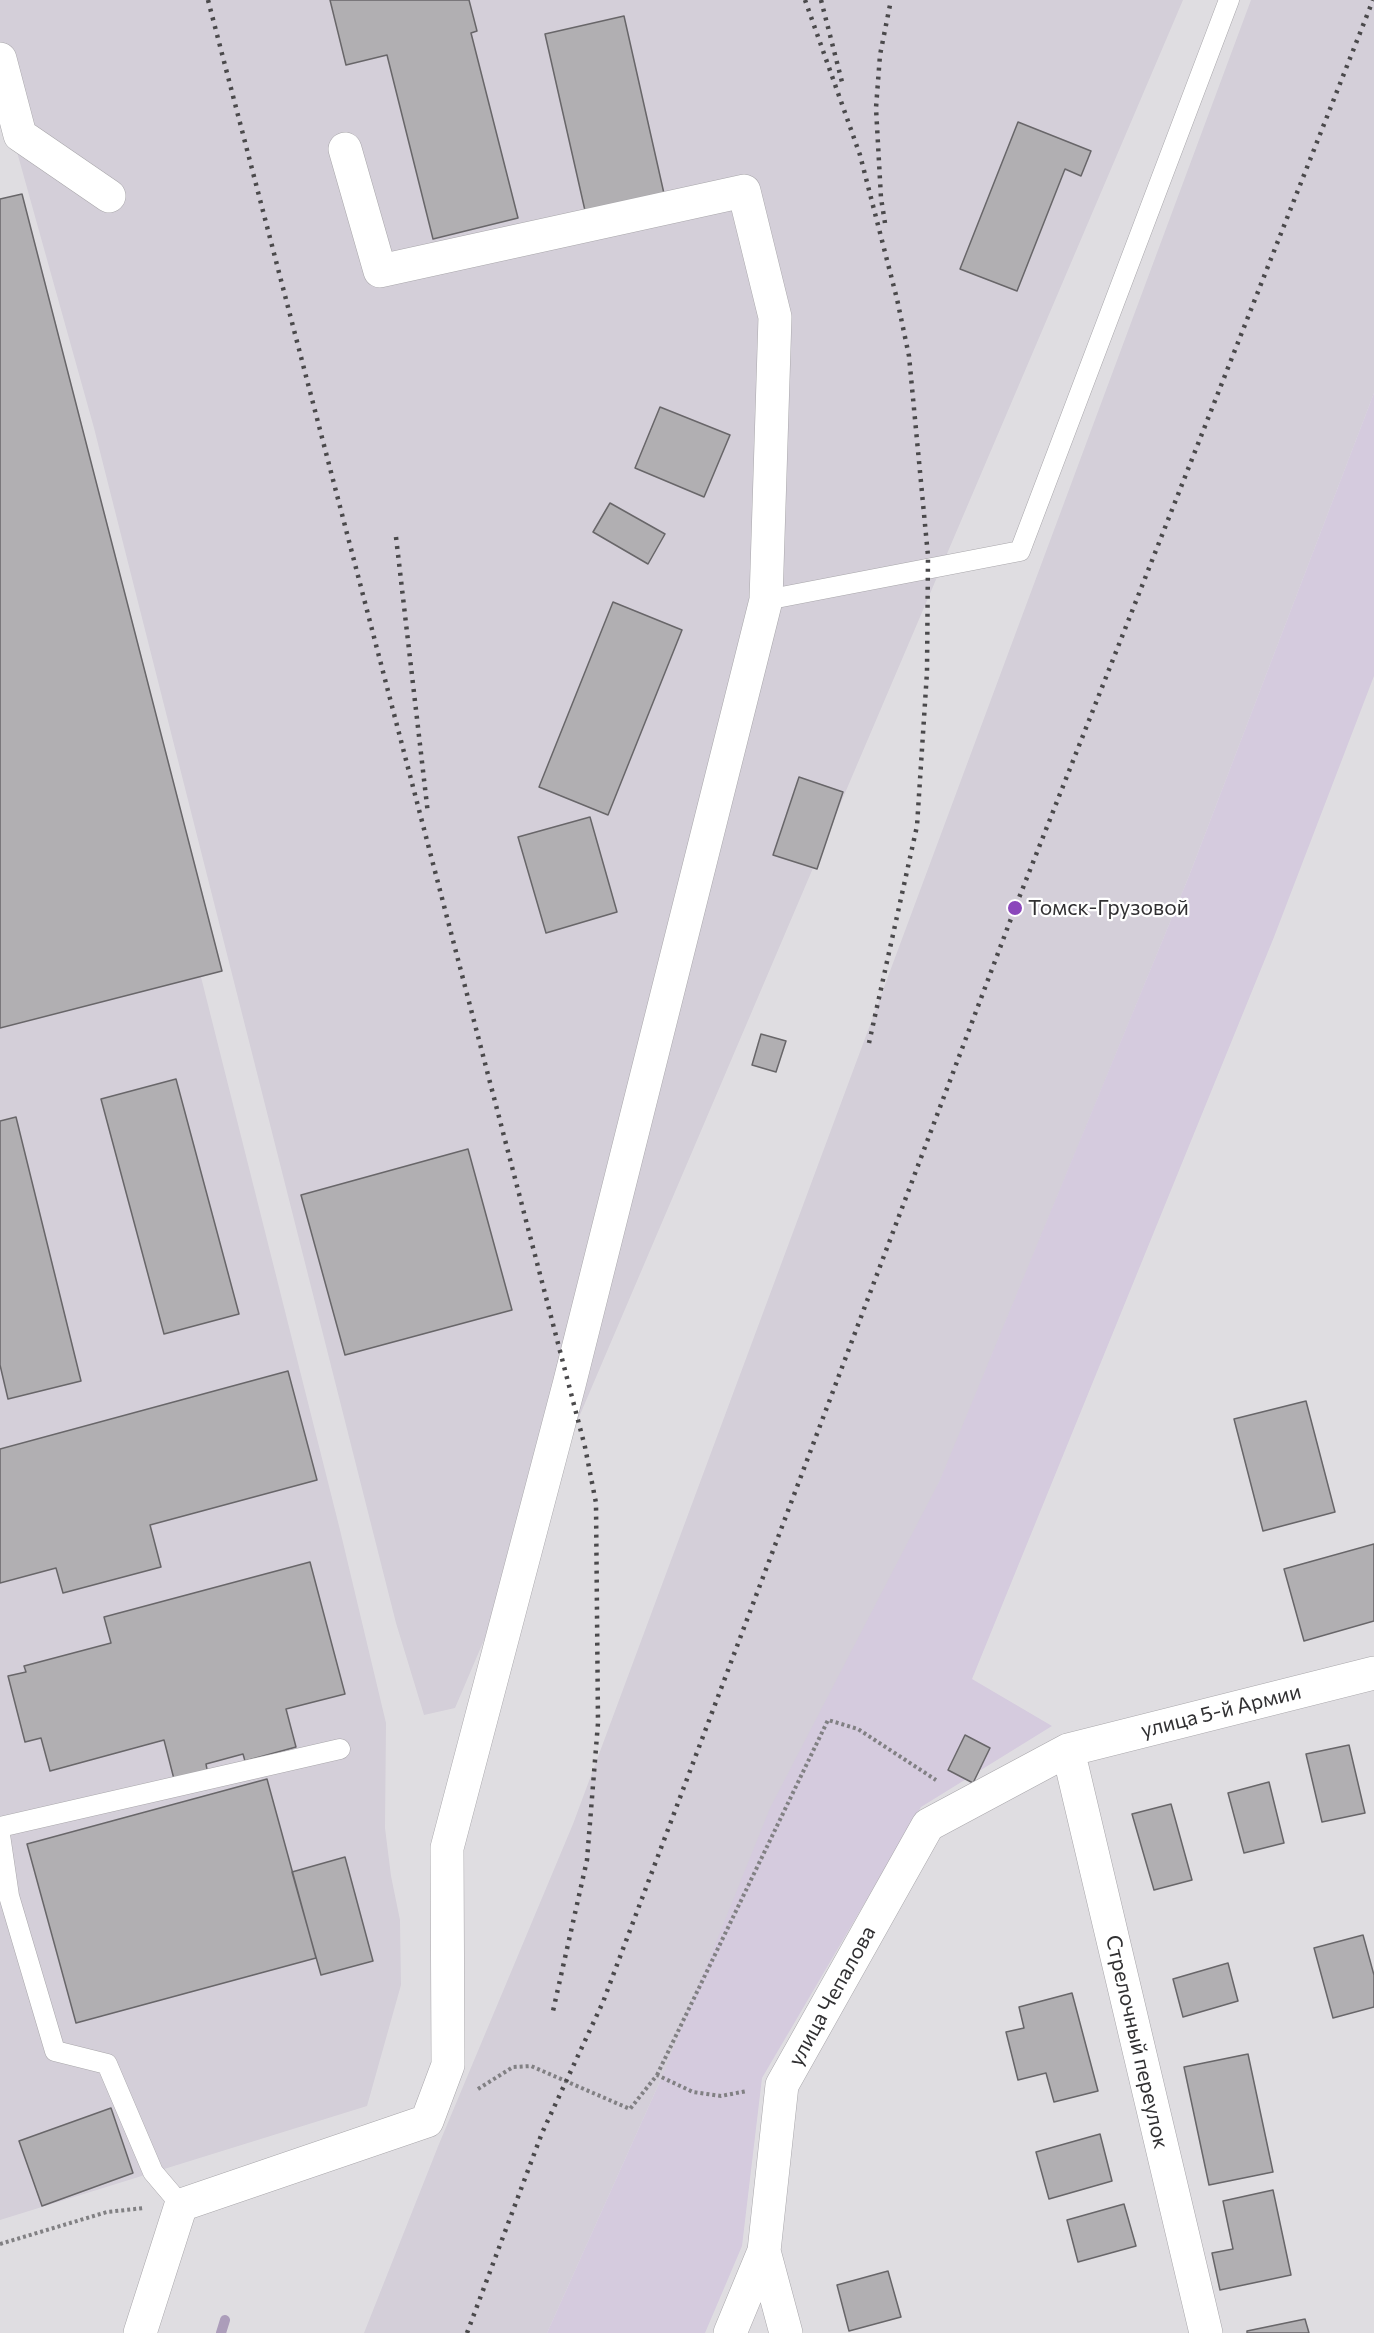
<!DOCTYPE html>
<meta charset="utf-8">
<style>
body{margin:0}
canvas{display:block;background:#dfdde1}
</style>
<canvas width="1374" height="2333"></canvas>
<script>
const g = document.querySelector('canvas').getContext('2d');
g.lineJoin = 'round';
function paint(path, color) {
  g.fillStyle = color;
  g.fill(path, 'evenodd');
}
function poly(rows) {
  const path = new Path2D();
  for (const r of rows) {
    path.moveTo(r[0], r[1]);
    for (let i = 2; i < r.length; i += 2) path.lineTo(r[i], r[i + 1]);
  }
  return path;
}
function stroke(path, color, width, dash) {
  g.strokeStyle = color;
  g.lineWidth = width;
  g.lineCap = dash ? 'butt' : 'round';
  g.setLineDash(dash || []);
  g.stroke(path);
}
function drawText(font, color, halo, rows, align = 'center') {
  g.font = font + ' Commissioner,sans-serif';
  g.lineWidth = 4.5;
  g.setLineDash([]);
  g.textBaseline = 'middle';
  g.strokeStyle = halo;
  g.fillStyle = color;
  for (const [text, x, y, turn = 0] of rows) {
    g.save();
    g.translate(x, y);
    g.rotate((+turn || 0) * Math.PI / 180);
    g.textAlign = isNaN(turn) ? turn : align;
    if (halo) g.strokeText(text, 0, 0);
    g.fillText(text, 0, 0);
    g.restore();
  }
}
paint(poly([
 [0,0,1183,0,455,1708,424,1715,396,1623,94,428,0,91],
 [1251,0,1374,0,1374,393,1189,876,944,1472,661,2079,547,2333,364,2333,439,2144,573,1824],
 [22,194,222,971,201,977,340,1530,386,1723,385,1828,391,1876,400,1920,401,1985,367,2106,0,2220,0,199]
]), '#d4cfd9');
paint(poly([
 [1374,393,1374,676,1274,937,972,1679,1052,1726,921,1807,762,2078,742,2246,705,2333,547,2333,661,2079,770,1808,940,1480,1189,876]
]), '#d5cbde');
stroke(poly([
 [221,2333,225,2320]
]), '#ac9dba', 10);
const building = poly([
 [330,0,469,0,477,31,471,33,518,218,433,239,387,55,346,65,330,0],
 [624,16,665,198,586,215,545,34,624,16],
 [1018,122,1091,151,1081,176,1065,169,1017,291,960,269,1018,122],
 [22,194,222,971,0,1028,0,199,22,194],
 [660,407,730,435,704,497,635,468,660,407],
 [610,503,665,534,648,564,593,532,610,503],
 [613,602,682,630,608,815,539,787,613,602],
 [799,777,843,792,817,869,773,855,799,777],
 [590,817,617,912,546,933,518,837,590,817],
 [761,1034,786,1041,776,1072,752,1065,761,1034],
 [176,1079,239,1314,164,1334,101,1099,176,1079],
 [16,1117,81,1381,8,1399,0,1365,0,1121,16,1117],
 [468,1149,512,1310,345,1355,301,1195,468,1149],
 [288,1371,317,1480,150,1525,161,1567,63,1593,56,1568,0,1583,0,1449,288,1371],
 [1306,1401,1335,1512,1263,1531,1234,1419,1306,1401],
 [1374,1544,1374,1621,1304,1641,1284,1569,1374,1544],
 [310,1562,345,1694,286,1709,296,1747,245,1761,243,1754,206,1764,208,1775,175,1783,164,1740,50,1771,41,1738,25,1742,8,1676,26,1672,24,1666,111,1643,104,1617,310,1562],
 [965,1735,990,1748,973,1783,948,1770,965,1735],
 [1349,1745,1365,1813,1322,1822,1306,1754,1349,1745],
 [267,1779,316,1958,76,2023,27,1844,267,1779],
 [1269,1782,1284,1843,1244,1853,1228,1793,1269,1782],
 [1171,1804,1192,1880,1154,1890,1132,1814,1171,1804],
 [345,1857,373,1961,321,1975,292,1872,345,1857],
 [1363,1935,1374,1975,1374,2007,1333,2018,1314,1948,1363,1935],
 [1228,1963,1238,2001,1183,2017,1173,1979,1228,1963],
 [1072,1993,1098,2091,1054,2102,1046,2073,1018,2080,1006,2032,1024,2028,1019,2007,1072,1993],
 [1248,2054,1273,2172,1209,2185,1184,2067,1248,2054],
 [111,2108,133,2173,42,2206,19,2141,111,2108],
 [1100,2134,1112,2181,1049,2199,1036,2152,1100,2134],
 [1273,2190,1291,2275,1220,2290,1212,2253,1233,2249,1223,2201,1273,2190],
 [1124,2204,1136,2246,1078,2262,1067,2220,1124,2204],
 [888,2271,901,2317,849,2331,837,2285,888,2271],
 [1305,2319,1309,2333,1247,2333,1247,2331,1305,2319]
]);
paint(building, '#b1afb2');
stroke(building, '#686669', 1.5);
const lane = poly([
 [766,600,1020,551,1229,0],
 [0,1827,340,1749],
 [0,1835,9,1896,55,2051,107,2064,153,2172,181,2205]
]);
const street = poly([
 [0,59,20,135,109,196],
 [1068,1750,1206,2333],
 [140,2333,181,2205,427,2121,448,2065,447,1848,569,1385,766,600,775,317,744,191,380,271,345,149],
 [730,2333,764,2251],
 [786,2333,764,2251,782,2085,928,1825,1068,1750,1374,1673]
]);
stroke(lane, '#a9a7ab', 21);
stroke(street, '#a9a7ab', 34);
stroke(poly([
 [657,2075,828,1720,858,1729,936,1780],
 [478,2089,513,2067,531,2066,630,2109,657,2075,693,2092,721,2096,747,2091],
 [0,2244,107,2212,144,2208]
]), '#818083', 4, [3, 3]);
stroke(lane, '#fff', 20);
stroke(street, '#fff', 33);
stroke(poly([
 [208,0,585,1447,596,1503,598,1723,587,1860,553,2011],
 [805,0,860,155,897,299,909,356,928,556,927,672,917,826,869,1043],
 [821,0,842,82],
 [885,223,881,198,876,108,880,55,891,0],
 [396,537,428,814],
 [467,2333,542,2133,603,2002,1015,908,1373,0]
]), '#4a494b', 4.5, [3, 6]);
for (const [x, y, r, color] of [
 [1015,908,8,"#8b47bb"]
]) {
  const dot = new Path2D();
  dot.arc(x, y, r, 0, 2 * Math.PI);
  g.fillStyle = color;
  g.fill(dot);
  stroke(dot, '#fff', 2);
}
drawText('21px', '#313032', '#fff', [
 ["Томск-Грузовой",1028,908]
], 'left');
drawText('21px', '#313032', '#fff', [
 ["улица 5-й Армии",1221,1711,-14],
 ["улица Чепалова",832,1996,-61],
 ["Стрелочный переулок",1137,2042,77]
]);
</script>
